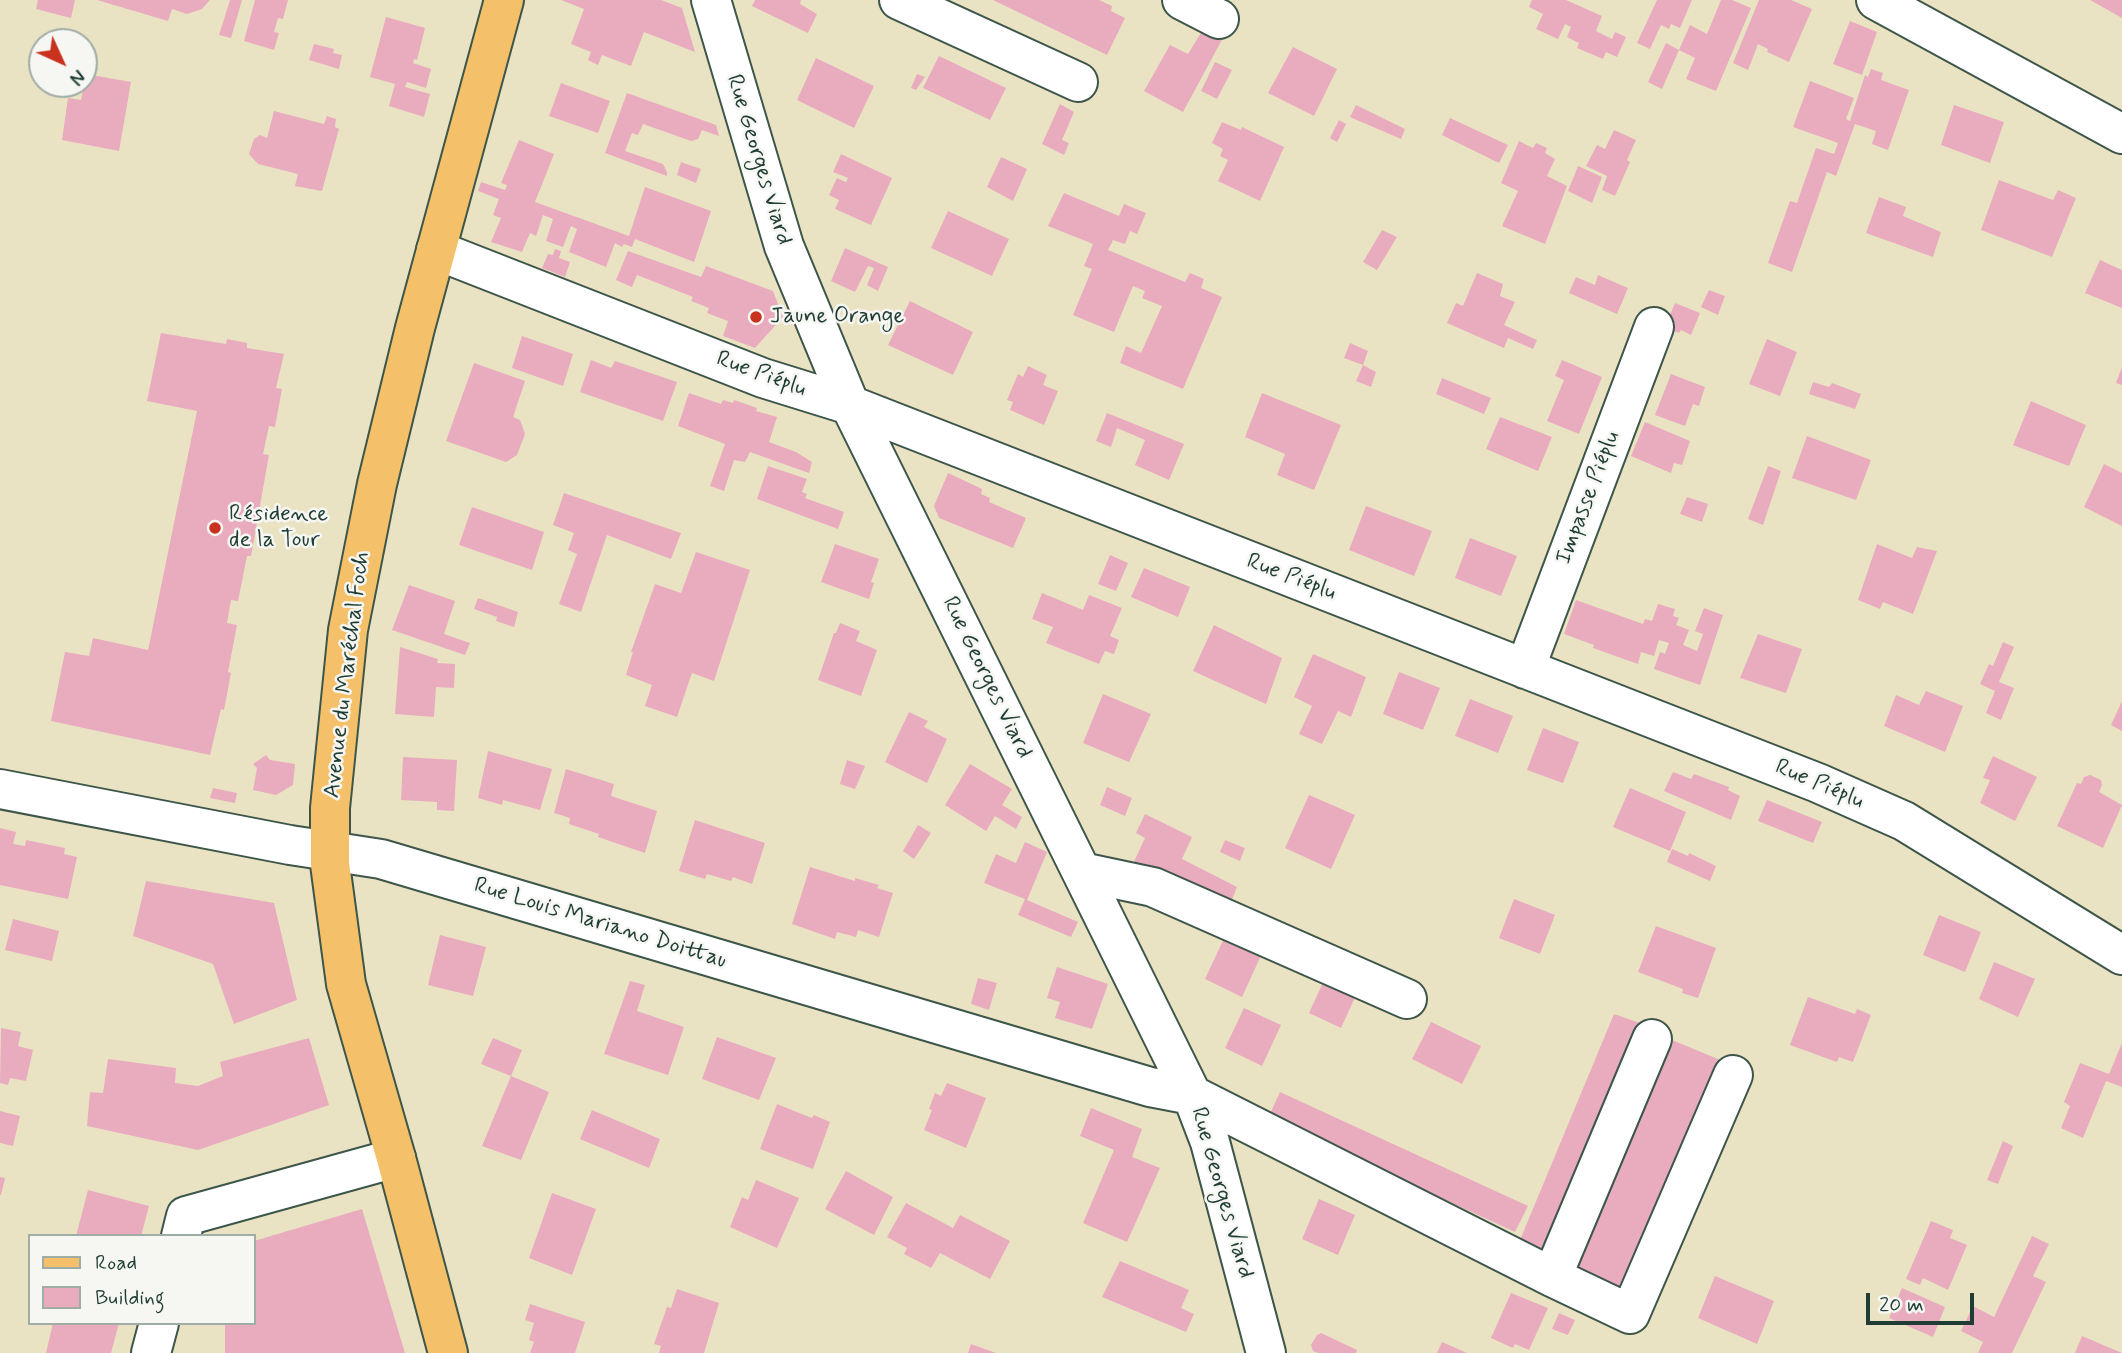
<!DOCTYPE html>
<meta charset="utf-8">
<style>
body{margin:0}
#map{position:relative;width:2122px;height:1353px;overflow:hidden;background:#eae3c3;font-family:Mynerve,sans-serif}
canvas{display:block}
.legend{position:absolute;left:28px;top:1234px;width:228px;height:91px;box-sizing:border-box;background:#f6f6f2;border:2px solid #a0aca6;margin:0;padding:9px 12px;list-style:none;font-size:21px;color:#1f3d34}
.legend li{display:flex;align-items:center;gap:14px;height:35px}
.legend b{width:35px;border:2px solid #a0aca6}
.north{position:absolute;left:28px;top:28px;width:70px;height:70px;box-sizing:border-box;background:#f6f6f2;border:2px solid #a0aca6;border-radius:50%;rotate:135deg;font-size:19px;font-weight:700;line-height:28px;text-align:center;color:#1f3d34}
.north::after{content:'';display:block;margin:auto;width:24px;height:32px;background:#c8321e;clip-path:polygon(50% 0,100% 100%,50% 72%,0 100%)}
.scale{position:absolute;left:1866px;top:1293px;width:108px;height:32px;box-sizing:border-box;border:4px solid #1f3d34;border-top:0;padding-left:9px;font-size:21px;line-height:24px;white-space:nowrap;color:#1f3d34;-webkit-text-stroke:5px #f6f6f2;paint-order:stroke}
</style>
<div id="map">
<canvas width="2122" height="1353"></canvas>
<ul class="legend">
<li><b style="height:9px;background:#f4c16a"></b>Road</li>
<li><b style="height:19px;background:#e8acbe"></b>Building</li>
</ul>
<div class="north">N</div>
<div class="scale">20 m</div>
</div>
<script>
const g = document.querySelector('canvas').getContext('2d');
g.lineJoin = 'round';
function paint(path, color) {
  g.fillStyle = color;
  g.fill(path, 'evenodd');
}
function poly(rows) {
  const path = new Path2D();
  for (const r of rows) {
    path.moveTo(r[0], r[1]);
    for (let i = 2; i < r.length; i += 2) path.lineTo(r[i], r[i + 1]);
  }
  return path;
}
function stroke(path, color, width, dash) {
  g.strokeStyle = color;
  g.lineWidth = width;
  g.lineCap = dash ? 'butt' : 'round';
  g.setLineDash(dash || []);
  g.stroke(path);
}
function drawText(font, color, halo, rows, align = 'center') {
  g.font = font + ' Mynerve,sans-serif';
  g.lineWidth = 5;
  g.setLineDash([]);
  g.textBaseline = 'middle';
  g.strokeStyle = halo;
  g.fillStyle = color;
  for (const [text, x, y, turn = 0] of rows) {
    g.save();
    g.translate(x, y);
    g.rotate((+turn || 0) * Math.PI / 180);
    g.textAlign = isNaN(turn) ? turn : align;
    if (halo) g.strokeText(text, 0, 0);
    g.fillText(text, 0, 0);
    g.restore();
  }
}
paint(poly([
 [38,0,75,0,71,18,36,9],
 [97,0,210,0,202,9,187,14,172,9,168,21],
 [230,0,242,0,231,38,219,35],
 [255,0,288,0,283,19,278,18,274,32,279,33,274,50,244,41],
 [561,0,661,0,682,8,695,52,644,32,631,66,602,55,598,65,588,60,591,52,571,44,584,9],
 [755,0,801,0,800,4,817,14,808,33,752,6],
 [993,0,1099,0,1112,6,1111,11,1125,18,1107,55],
 [1532,0,1566,0,1602,16,1596,31,1612,39,1615,32,1626,37,1617,57,1606,52,1603,59,1577,48,1579,43,1567,37,1571,27,1565,24,1558,39,1536,29,1543,14,1529,7],
 [1657,0,1692,0,1680,28,1671,24,1669,29,1661,25,1650,49,1637,43],
 [1721,0,1732,0,1751,8,1716,91,1686,79,1695,58,1679,50,1690,25,1707,34],
 [1759,0,1791,0,1812,9,1789,62,1767,52,1768,49,1758,44,1748,70,1733,63],
 [2090,0,2122,0,2122,18],
 [386,17,425,28,417,60,414,59,413,63,431,69,426,88,407,82,405,87,430,94,424,117,389,106,395,84,370,77],
 [1850,21,1877,32,1862,75,1833,64],
 [1204,28,1223,38,1183,112,1144,91,1170,45,1188,54],
 [1666,43,1679,50,1662,89,1648,82],
 [314,44,334,49,333,53,342,55,339,69,309,60],
 [1293,47,1337,69,1314,116,1268,93],
 [939,56,1006,88,990,120,923,88],
 [816,58,874,86,854,128,797,100],
 [1215,62,1232,70,1217,99,1201,91],
 [1871,69,1883,73,1881,80,1909,90,1888,150,1872,144,1876,131,1855,124,1836,176,1827,172,1792,272,1768,263,1790,201,1797,203,1816,148,1834,154,1838,143,1793,127,1810,81,1854,98,1846,119,1850,121,1865,75,1868,77],
 [86,74,131,82,119,151,62,140,68,98,81,100],
 [917,74,925,77,916,90,911,88],
 [561,83,610,101,598,133,549,116],
 [627,93,716,125,719,136,702,130,698,139,691,141,643,124,638,135,632,133,625,151,663,164,667,172,667,176,605,153],
 [1060,104,1074,112,1062,140,1069,143,1064,155,1042,144],
 [1356,105,1405,129,1401,139,1350,117],
 [1954,105,2004,122,1990,163,1941,145],
 [274,111,324,124,327,116,336,119,335,127,339,129,322,191,295,186,298,174,258,164,249,154,254,139,260,135,267,138],
 [1450,118,1508,145,1499,163,1442,135],
 [1339,120,1346,124,1337,142,1330,138],
 [1222,122,1241,130,1242,127,1284,147,1260,201,1218,181,1228,160,1220,156,1223,149,1212,143],
 [1614,130,1636,140,1627,160,1630,162,1615,196,1602,190,1607,176,1586,166,1597,145,1605,149],
 [519,140,554,154,535,202,629,236,645,187,711,211,694,262,635,239,632,247,624,244,622,247,615,243,606,267,569,252,577,229,571,226,563,247,546,241,553,219,543,215,536,236,530,233,522,252,491,242,501,218,493,215,499,199,478,191,481,182,505,190,507,185,501,183],
 [1519,141,1533,148,1536,143,1547,148,1545,153,1555,159,1547,176,1567,186,1545,244,1502,226,1518,191,1501,183],
 [841,154,892,178,871,225,835,209,839,200,829,195,837,178,846,182,848,178,833,172],
 [1001,157,1027,169,1013,201,987,187],
 [681,162,701,169,696,183,677,175],
 [1578,166,1602,177,1592,203,1568,191],
 [1999,180,2053,200,2058,190,2076,198,2052,257,1981,230],
 [1064,193,1119,216,1124,204,1146,213,1137,234,1130,231,1125,244,1113,240,1108,250,1185,282,1190,273,1204,279,1201,288,1222,297,1183,389,1120,363,1126,346,1141,353,1162,306,1142,298,1145,291,1133,286,1114,332,1073,315,1092,269,1084,266,1093,244,1048,226],
 [1879,197,1906,207,1903,216,1941,232,1933,257,1866,233],
 [948,211,1009,239,992,276,931,248],
 [1382,230,1397,237,1377,270,1363,262],
 [845,248,888,267,878,291,867,285,874,268,868,266,855,292,831,281],
 [555,249,561,251,559,258,570,262,565,277,542,268,548,254,553,255],
 [628,251,701,277,706,266,773,291,783,317,755,348,723,336,728,321,707,313,709,308,691,301,693,297,637,275,632,287,616,280],
 [2100,260,2122,270,2122,308,2085,293],
 [1477,273,1503,284,1500,296,1515,302,1504,325,1537,340,1533,349,1508,338,1504,348,1447,323,1456,303,1463,306],
 [1598,275,1628,288,1617,314,1569,293,1576,277,1595,285],
 [1709,290,1725,296,1718,315,1701,307],
 [910,301,973,332,953,375,888,345],
 [1675,303,1700,313,1691,335,1681,330,1679,333,1665,327],
 [161,333,226,344,227,339,247,343,247,348,284,354,276,388,282,389,275,427,269,426,263,454,269,455,251,556,247,556,238,601,231,600,227,623,237,625,228,672,231,673,224,710,221,709,210,755,51,721,65,652,89,656,93,638,148,650,197,411,147,401],
 [522,336,573,354,563,386,512,368],
 [1767,339,1797,352,1780,396,1749,384],
 [1350,343,1368,351,1363,365,1376,372,1371,387,1356,381,1363,365,1344,358],
 [591,360,611,368,615,361,677,382,663,421,580,392],
 [1562,360,1602,377,1579,434,1547,421,1564,380,1555,376],
 [474,363,525,381,513,417,520,420,525,434,517,455,506,462,446,441],
 [1028,366,1047,375,1043,385,1058,391,1044,425,1010,410,1013,402,1007,400,1018,374,1023,377],
 [2122,367,2122,385,2116,383],
 [1671,374,1705,387,1699,406,1693,404,1685,426,1655,415],
 [1442,378,1491,398,1484,414,1436,394],
 [1813,382,1829,387,1832,383,1861,394,1855,409,1809,394],
 [689,393,721,404,723,400,733,403,734,400,757,408,756,411,777,417,769,442,796,452,812,462,809,473,750,452,745,462,734,460,724,491,710,486,725,444,678,426],
 [1262,393,1341,425,1314,490,1277,475,1285,454,1245,437],
 [2031,401,2086,425,2069,466,2013,445],
 [1107,413,1184,444,1169,480,1135,465,1145,440,1117,428,1111,447,1096,441],
 [1500,417,1552,437,1538,471,1486,449],
 [1645,422,1690,441,1682,465,1674,463,1671,473,1631,456],
 [1807,436,1871,460,1856,500,1792,478],
 [2104,464,2122,473,2122,526,2084,507],
 [768,466,807,479,802,492,807,494,805,498,844,512,838,529,757,499],
 [1768,466,1781,471,1763,525,1748,519],
 [948,473,982,489,981,494,990,498,989,502,1026,518,1013,548,939,518,934,506],
 [564,493,681,533,671,559,607,535,581,612,559,604,577,554,568,550,574,533,553,525],
 [1687,497,1708,504,1702,522,1680,514],
 [1366,506,1432,531,1414,576,1349,550],
 [472,507,544,532,532,570,459,545],
 [1470,538,1517,556,1501,596,1455,578],
 [835,544,879,559,871,582,874,583,869,599,821,582],
 [1877,544,1912,558,1917,547,1937,551,1913,614,1883,602,1880,609,1858,600],
 [696,552,750,570,714,681,692,673,677,717,645,706,652,685,626,675,633,652,631,652,655,584,681,593],
 [1110,555,1128,563,1116,591,1098,584],
 [1144,568,1190,587,1178,617,1131,597],
 [409,585,455,601,444,634,470,643,465,655,392,630],
 [1042,593,1083,610,1089,595,1122,608,1110,636,1119,640,1114,654,1105,651,1099,664,1046,643,1053,627,1032,619],
 [478,598,518,612,514,627,496,621,497,617,474,609],
 [1576,600,1643,624,1645,619,1652,621,1658,604,1675,609,1673,616,1679,618,1676,625,1689,630,1683,645,1697,651,1703,634,1695,631,1704,608,1723,615,1700,685,1654,669,1660,652,1665,654,1669,643,1659,640,1654,656,1641,652,1638,664,1593,648,1594,645,1564,634],
 [840,623,860,631,856,641,877,650,861,696,818,680,834,633,836,633],
 [1214,625,1282,658,1266,704,1193,671],
 [1758,634,1802,649,1786,693,1740,678],
 [2003,642,2014,647,1999,682,2014,688,2001,720,1986,713,1995,691,1980,684,1989,664,1993,666],
 [400,647,438,659,437,663,455,664,454,688,436,687,434,717,395,714],
 [1313,654,1366,677,1351,717,1338,711,1322,744,1299,734,1312,706,1294,697],
 [1399,672,1440,688,1423,730,1383,714],
 [1926,691,1963,706,1945,752,1884,726,1896,695,1919,705],
 [1103,694,1151,714,1129,762,1083,743],
 [1470,699,1513,716,1498,753,1455,736],
 [2122,701,2122,731,2111,725],
 [909,712,928,721,924,727,947,739,927,783,885,762],
 [1543,728,1579,742,1563,783,1527,770],
 [488,751,552,769,540,810,503,800,502,805,478,798],
 [266,755,270,760,295,764,293,785,276,795,253,790,257,768,253,764],
 [1993,756,2037,777,2015,821,1980,803,1990,780,1983,778],
 [403,757,457,760,454,811,437,810,437,802,401,800],
 [847,760,865,766,855,789,840,784],
 [970,764,1012,789,1002,805,1022,817,1016,829,995,816,986,831,945,805],
 [566,769,614,784,611,796,657,811,645,853,598,837,599,834,569,824,570,818,554,813],
 [1673,772,1691,779,1694,774,1729,787,1728,790,1740,796,1731,820,1664,791],
 [2090,775,2101,780,2102,785,2099,792,2122,805,2103,848,2057,826,2077,783,2081,784,2084,777],
 [1107,787,1132,798,1125,816,1100,805],
 [213,788,237,793,235,803,210,798],
 [1630,788,1686,812,1670,851,1613,827],
 [1309,795,1355,815,1331,869,1285,848],
 [1767,800,1822,822,1813,843,1758,821],
 [1145,814,1192,837,1182,859,1237,887,1227,912,1131,868,1145,838,1136,833],
 [695,820,765,843,752,884,733,877,731,881,707,874,705,879,679,871],
 [918,825,931,833,914,859,903,851],
 [0,828,16,832,13,844,25,846,26,840,65,848,64,854,77,857,68,899,0,885],
 [1225,840,1245,848,1240,861,1220,852],
 [1025,842,1047,852,1027,900,1078,922,1071,937,1018,915,1025,899,984,883,996,854,1016,863],
 [1672,849,1688,856,1689,853,1716,866,1710,881,1667,862],
 [810,867,855,881,855,878,879,885,877,888,893,893,879,937,858,930,856,937,837,932,835,939,792,924],
 [146,881,274,903,297,1000,234,1024,213,964,133,936],
 [1514,899,1555,915,1540,954,1499,938],
 [1939,915,1981,932,1965,972,1923,955],
 [13,919,59,931,52,961,5,950],
 [1656,926,1716,948,1698,998,1682,993,1683,989,1638,972],
 [1227,932,1264,949,1242,997,1205,979],
 [440,935,486,947,473,996,428,985],
 [1994,962,2035,979,2018,1017,1979,999],
 [1057,967,1108,984,1092,1029,1055,1018,1060,1002,1047,998],
 [978,978,997,983,989,1010,971,1004],
 [1325,978,1357,993,1341,1028,1309,1013],
 [630,981,645,985,637,1011,684,1027,668,1075,604,1054],
 [1808,997,1855,1014,1857,1009,1871,1015,1853,1062,1839,1057,1837,1062,1790,1045],
 [1244,1008,1281,1025,1262,1066,1225,1048],
 [1614,1014,1640,1023,1545,1250,1520,1240],
 [1431,1022,1481,1046,1462,1084,1412,1059],
 [1,1028,21,1032,18,1046,33,1050,26,1081,10,1078,8,1085,0,1083],
 [717,1037,776,1058,759,1100,702,1079],
 [309,1038,329,1105,198,1150,87,1126,90,1092,103,1093,108,1059,176,1068,175,1083,198,1086,223,1076,220,1062],
 [493,1038,522,1050,511,1076,481,1064],
 [1672,1040,1725,1062,1625,1302,1573,1280],
 [2122,1043,2122,1087,2106,1081,2083,1138,2061,1128,2070,1106,2064,1102,2080,1063,2109,1074],
 [511,1076,549,1092,521,1160,482,1146],
 [947,1083,986,1098,966,1148,924,1130,932,1110,929,1109,935,1093,941,1096],
 [1280,1092,1528,1206,1515,1232,1268,1118],
 [777,1104,812,1118,814,1115,830,1122,813,1169,760,1149],
 [1091,1108,1142,1129,1132,1157,1160,1168,1127,1242,1083,1223,1114,1150,1080,1136],
 [592,1110,660,1139,649,1168,580,1139],
 [0,1111,20,1116,13,1146,0,1143],
 [2003,1141,2013,1146,1998,1184,1987,1180],
 [846,1171,893,1197,874,1235,825,1209],
 [0,1177,5,1178,1,1195,0,1195],
 [756,1180,799,1198,777,1248,730,1227,742,1197,748,1200],
 [88,1190,149,1206,141,1236,76,1236],
 [552,1193,596,1209,572,1275,529,1258],
 [1319,1199,1355,1215,1338,1255,1302,1239],
 [906,1203,953,1228,960,1215,1010,1241,990,1279,940,1253,931,1268,904,1254,907,1248,887,1237],
 [362,1209,405,1353,225,1353,225,1323,254,1323,254,1241],
 [1931,1221,1953,1230,1950,1238,1967,1245,1948,1290,1923,1278,1920,1285,1906,1279],
 [2032,1236,2049,1244,2033,1276,2046,1282,2012,1353,1978,1353,1983,1342,1961,1331,1973,1306,1994,1317],
 [1120,1261,1189,1290,1181,1308,1194,1314,1186,1332,1102,1297],
 [1715,1276,1774,1301,1757,1344,1698,1318],
 [1902,1288,1945,1307,1933,1337,1889,1318],
 [677,1289,719,1303,704,1353,659,1353,661,1346,654,1344,667,1307,671,1308],
 [1511,1293,1548,1308,1529,1350,1515,1344,1513,1348,1491,1338],
 [530,1304,585,1322,575,1353,530,1353,534,1342,529,1340,534,1323,525,1320],
 [1559,1313,1575,1320,1568,1335,1552,1329],
 [53,1323,119,1323,111,1353,46,1353],
 [1321,1333,1357,1350,1356,1353,1318,1353,1313,1351,1311,1345,1317,1335],
 [2082,1336,2122,1353,2075,1353],
 [1442,1342,1467,1353,1437,1353],
 [971,1344,996,1353,968,1353]
]), '#e8acbe');
const minor = poly([
 [711,0,784,246,850,405,1192,1095,1210,1142,1266,1353],
 [899,0,1078,82],
 [1182,0,1219,19],
 [1876,0,2122,134],
 [436,250,763,378,850,405,1818,783,1904,821,2122,955],
 [1525,669,1654,327],
 [0,789,290,845,381,859,1150,1087,1192,1095,1552,1277,1652,1039],
 [1082,872,1153,887,1407,999],
 [181,1236,186,1216,396,1158],
 [1552,1277,1630,1314,1733,1075],
 [151,1353,159,1323]
]);
const major = poly([
 [448,1353,396,1158,346,984,330,864,330,808,348,630,377,484,415,328,504,0]
]);
stroke(minor, '#3d5649', 42);
stroke(major, '#3d5649', 42);
stroke(minor, '#fff', 38);
stroke(major, '#f4c16a', 38);
for (const [x, y, r, color] of [
 [756,317,7,"#c8321e"],
 [215,528,7,"#c8321e"]
]) {
  const dot = new Path2D();
  dot.arc(x, y, r, 0, 2 * Math.PI);
  g.fillStyle = color;
  g.fill(dot);
  stroke(dot, '#f6f6f2', 2.5);
}
drawText('23px', '#1f3d34', '#f6f6f2', [
 ["Rue Georges Viard",758,160,73],
 ["Rue Piéplu",761,375,20],
 ["Impasse Piéplu",1589,498,-69],
 ["Rue Piéplu",1291,578,21],
 ["Avenue du Maréchal Foch",348,675,-83],
 ["Rue Georges Viard",986,678,64],
 ["Rue Piéplu",1819,785,23],
 ["Rue Louis Mariano Doittau",600,924,17],
 ["Rue Georges Viard",1221,1193,74]
]);
drawText('23px', '#1f3d34', '#f6f6f2', [
 ["Jaune Orange",770,317],
 ["Résidence",229,515],
 ["de la Tour",229,541]
], 'left');
</script>
